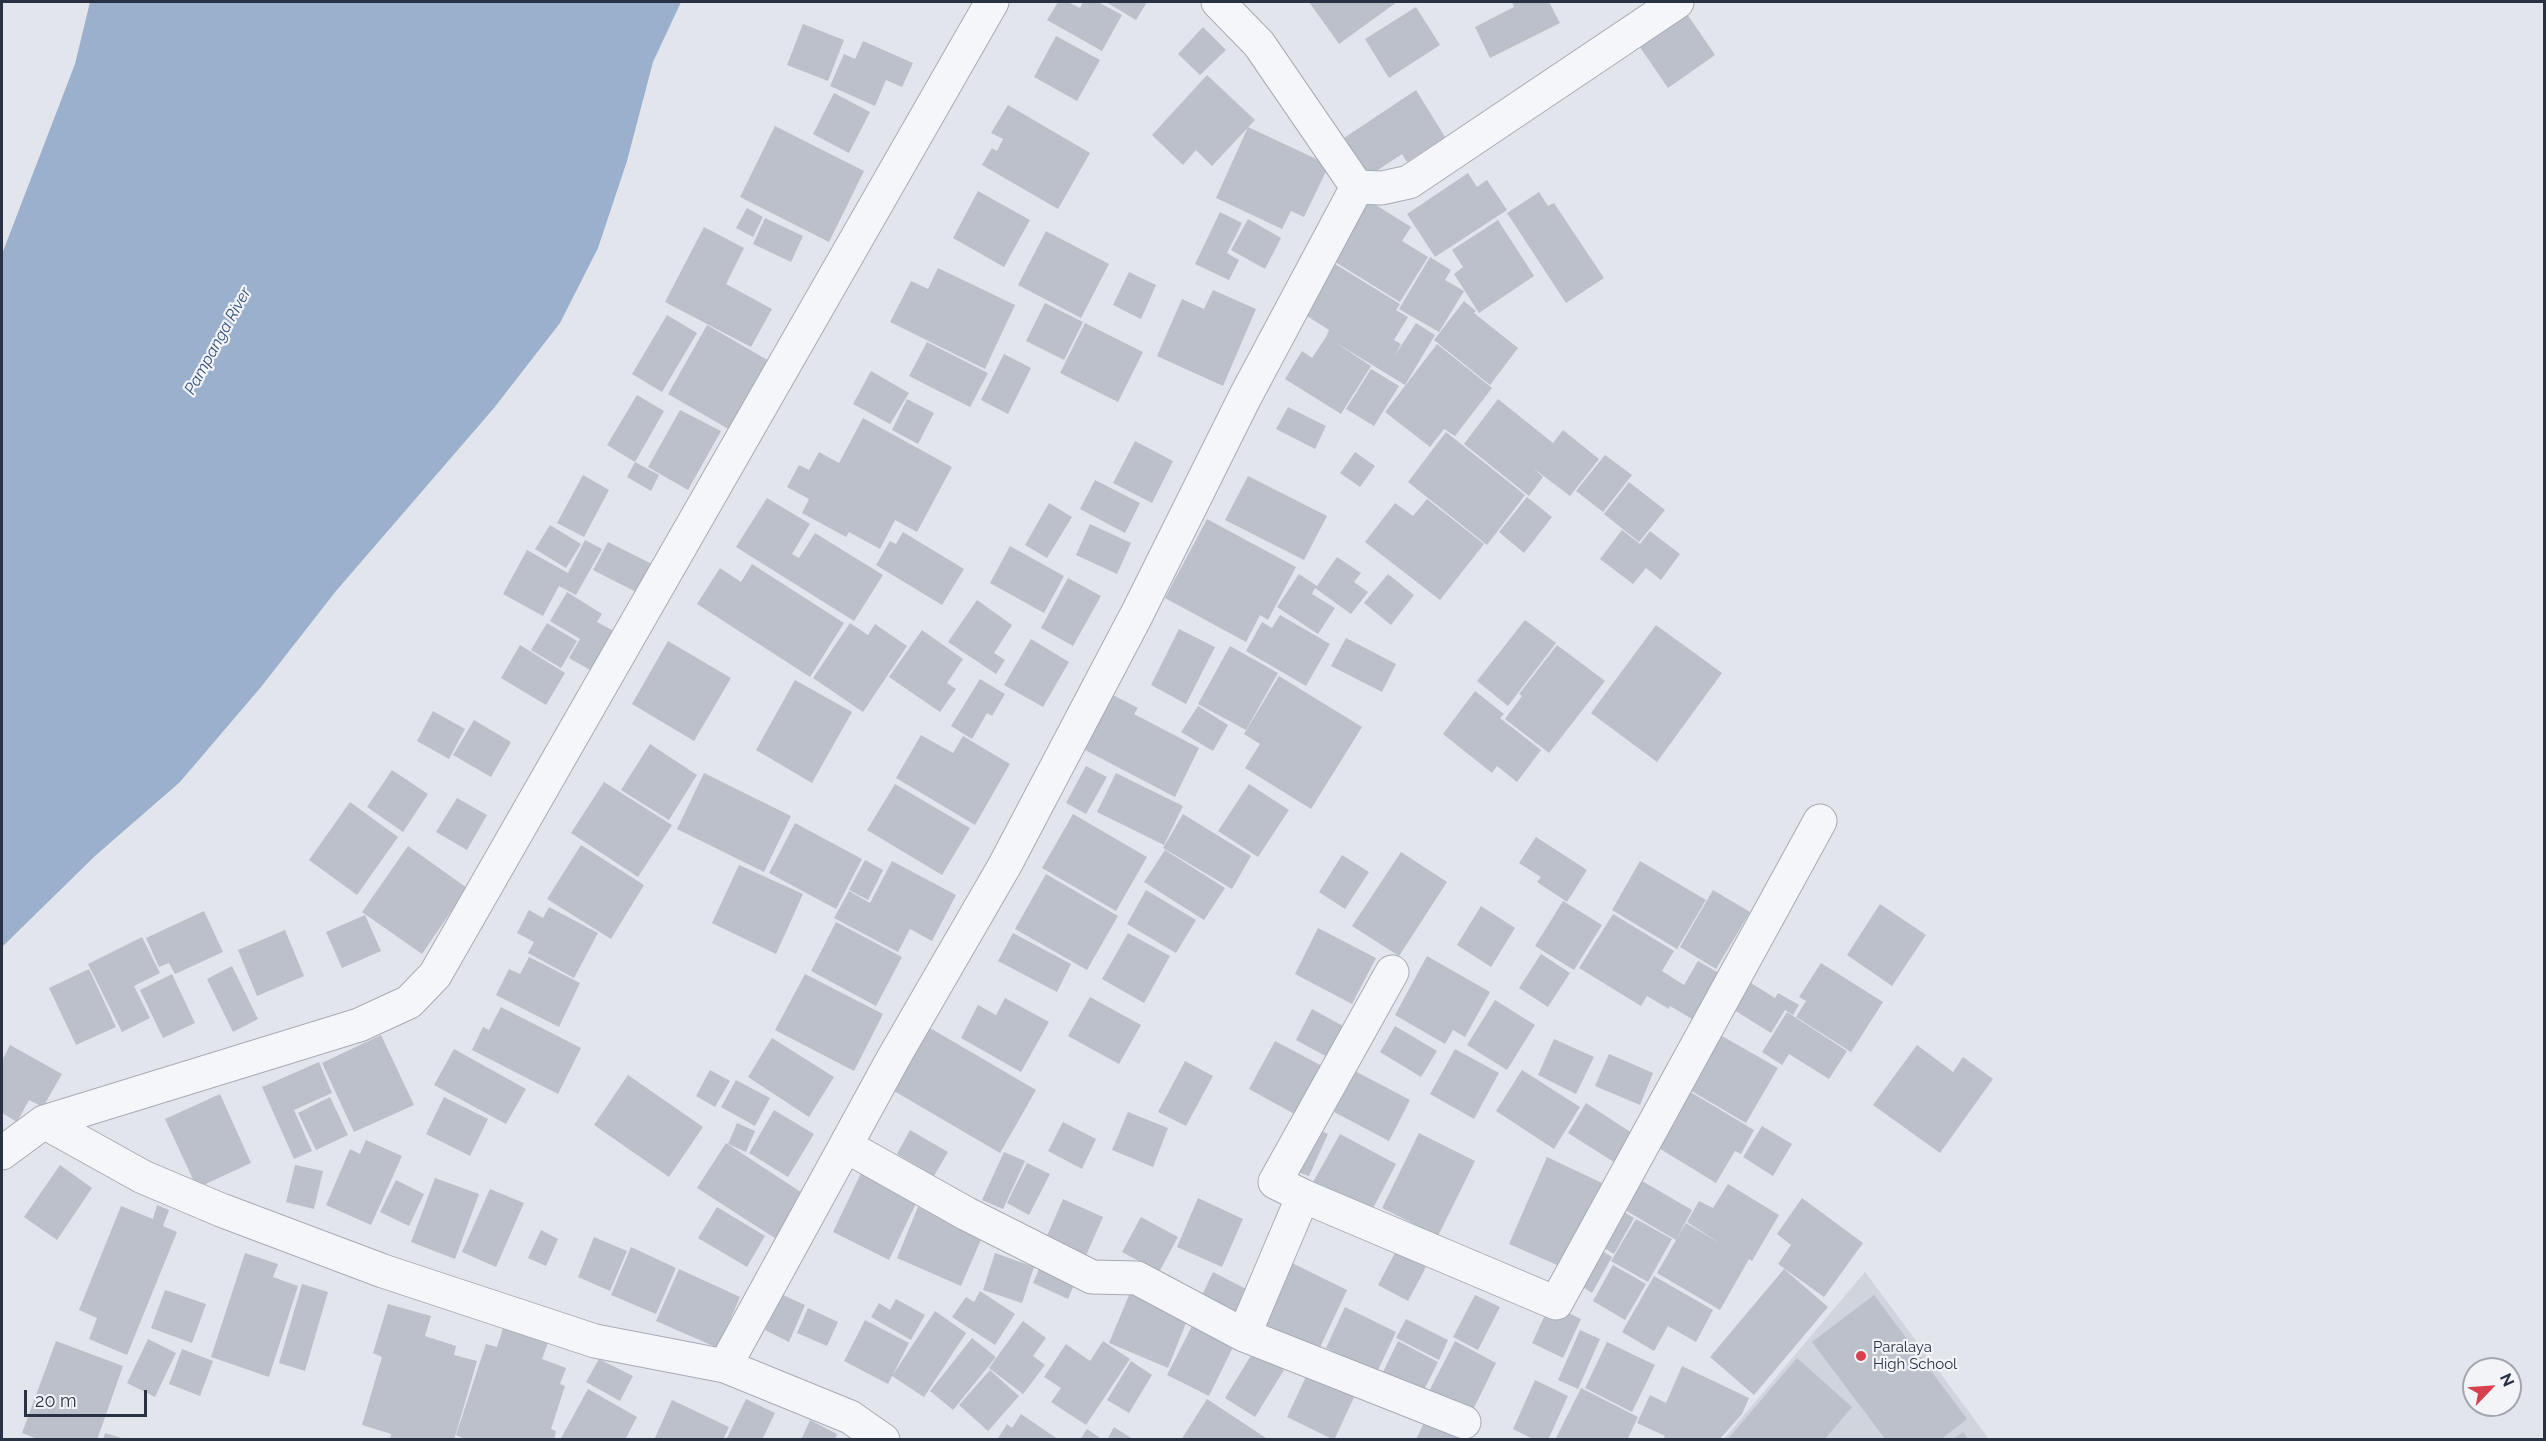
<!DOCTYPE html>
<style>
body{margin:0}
#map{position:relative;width:2546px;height:1441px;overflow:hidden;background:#e2e5eb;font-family:Raleway,sans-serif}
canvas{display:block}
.frame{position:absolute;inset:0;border:3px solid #293144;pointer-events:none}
.north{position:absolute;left:2462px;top:1357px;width:60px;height:60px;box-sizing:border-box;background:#f2f4f8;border:2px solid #a2a6b0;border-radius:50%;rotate:65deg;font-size:16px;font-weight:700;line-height:24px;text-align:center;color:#293144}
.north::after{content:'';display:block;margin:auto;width:21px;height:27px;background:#d7404d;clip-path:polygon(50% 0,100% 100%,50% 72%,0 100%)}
.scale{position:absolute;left:24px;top:1390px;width:123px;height:27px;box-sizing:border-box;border:3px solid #293144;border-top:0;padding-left:8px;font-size:18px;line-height:21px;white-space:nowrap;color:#293144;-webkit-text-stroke:4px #f2f4f8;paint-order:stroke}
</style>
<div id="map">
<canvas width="2546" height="1441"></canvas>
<div class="frame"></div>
<div class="north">N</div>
<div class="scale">20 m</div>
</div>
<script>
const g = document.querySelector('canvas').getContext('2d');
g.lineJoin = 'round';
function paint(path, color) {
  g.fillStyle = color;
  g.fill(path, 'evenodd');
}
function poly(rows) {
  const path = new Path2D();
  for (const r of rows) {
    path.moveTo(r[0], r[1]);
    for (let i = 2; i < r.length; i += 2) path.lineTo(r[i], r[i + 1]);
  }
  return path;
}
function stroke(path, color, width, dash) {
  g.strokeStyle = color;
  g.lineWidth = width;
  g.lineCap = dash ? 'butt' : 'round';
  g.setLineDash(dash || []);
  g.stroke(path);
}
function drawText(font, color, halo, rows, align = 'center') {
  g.font = font + ' Raleway,sans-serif';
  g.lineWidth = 4.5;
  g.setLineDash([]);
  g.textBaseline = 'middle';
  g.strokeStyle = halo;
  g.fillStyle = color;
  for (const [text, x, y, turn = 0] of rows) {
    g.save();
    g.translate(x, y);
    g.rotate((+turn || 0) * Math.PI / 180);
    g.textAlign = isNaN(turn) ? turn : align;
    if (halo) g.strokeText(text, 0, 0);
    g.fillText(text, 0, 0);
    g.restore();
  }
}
paint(poly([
 [1865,1272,1989,1439,1723,1440]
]), '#d0d4dd');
paint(poly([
 [90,2,681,2,653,62,627,161,598,248,560,323,494,408,336,591,261,687,180,782,95,856,2,947,2,254,75,64]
]), '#9bb0cd');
paint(poly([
 [1058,2,1068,2,1080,8,1083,2,1098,2,1122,15,1102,51,1047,20],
 [1106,2,1147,2,1136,20],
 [1309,2,1397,2,1339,44],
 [1512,2,1549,2,1560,23,1490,58,1475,27,1514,7],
 [1681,5,1715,55,1668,88,1633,37],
 [1416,7,1440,45,1389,78,1365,39],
 [803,24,844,40,828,81,787,65],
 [1203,27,1226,50,1200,75,1178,54],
 [1056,36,1100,60,1077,101,1034,77],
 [863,41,913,63,902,87,886,80,875,106,830,86,844,54,855,59],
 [1207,75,1255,120,1212,166,1196,150,1183,165,1152,135],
 [1416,90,1445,137,1407,162,1402,154,1369,176,1344,138],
 [834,93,870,112,849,153,813,134],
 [1008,105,1090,153,1058,209,982,165,992,148,997,151,1003,139,991,133],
 [775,126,864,171,829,242,740,197],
 [1248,127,1329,165,1304,217,1291,211,1282,229,1216,198],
 [1468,173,1477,187,1487,180,1507,210,1435,257,1407,214],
 [978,191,1030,220,1004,267,953,238],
 [1539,192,1548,206,1554,203,1604,278,1566,303,1507,213],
 [1368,200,1411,227,1402,241,1428,257,1400,302,1332,260],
 [747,208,763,217,753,237,736,228],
 [1220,212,1242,223,1227,253,1239,260,1229,280,1195,264],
 [765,218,803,236,791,262,753,244],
 [1248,219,1281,238,1265,269,1231,250],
 [1498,220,1534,276,1479,313,1454,274,1463,267,1452,250],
 [704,227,744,248,726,284,772,309,751,347,665,302],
 [1046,231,1109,264,1081,318,1018,285],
 [1430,257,1451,270,1445,280,1464,291,1439,332,1399,309],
 [1335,264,1400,304,1396,310,1408,317,1394,340,1401,344,1393,358,1416,323,1435,335,1405,385,1333,341,1371,366,1341,414,1285,379,1302,351,1312,358,1326,337,1329,330,1304,314],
 [938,268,1015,305,985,369,890,322,911,281,928,289],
 [1129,272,1156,285,1141,319,1113,305],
 [1213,290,1256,309,1223,386,1157,356,1182,299,1204,309],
 [1464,301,1476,311,1474,313,1518,348,1490,385,1434,340],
 [1045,303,1083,322,1064,360,1026,341],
 [667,315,697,333,662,392,632,374],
 [1085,323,1143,352,1118,402,1060,373],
 [707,325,776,365,737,434,668,394],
 [927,342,988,373,970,407,909,376],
 [1437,344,1492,388,1455,436,1444,429,1430,447,1385,412],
 [1004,354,1031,368,1008,414,981,400],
 [1371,369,1399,386,1374,426,1346,409],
 [871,371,909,393,890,424,853,404],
 [637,395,664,411,635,462,607,445],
 [907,399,934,413,918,444,892,430],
 [1498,399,1553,443,1563,430,1599,459,1570,496,1533,468,1543,477,1529,496,1464,444],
 [1288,407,1326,426,1315,449,1276,429],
 [680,410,721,431,688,490,648,467],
 [863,418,952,467,917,532,895,520,880,549,849,532,846,537,802,513,809,499,787,487,799,465,809,470,819,452,839,463],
 [1446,432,1525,495,1487,545,1408,482],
 [1135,441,1173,461,1152,503,1113,483],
 [1355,452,1375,466,1360,487,1340,473],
 [1605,455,1632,475,1603,512,1576,491],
 [635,462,659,475,651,491,627,477],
 [583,475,609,490,584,537,557,523],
 [1248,476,1327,516,1304,560,1225,520],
 [1095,480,1140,503,1125,533,1080,509],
 [1629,482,1665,510,1639,542,1604,514],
 [1527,497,1552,517,1524,553,1499,532],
 [767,498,810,524,792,554,799,558,815,533,883,575,854,621,736,547],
 [1427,499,1484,544,1440,600,1365,542,1395,503,1413,516],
 [1049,503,1072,517,1047,558,1025,545],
 [1207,519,1296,567,1268,620,1260,615,1246,642,1165,598],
 [1090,524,1131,543,1117,574,1076,555],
 [550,525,581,544,566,568,535,549],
 [1622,530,1640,544,1650,531,1680,554,1661,580,1646,568,1633,584,1600,559],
 [903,532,964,569,942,605,876,565,890,541,896,544],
 [585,540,602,549,576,595,559,586,543,616,503,594,527,550,568,573],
 [608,542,656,566,642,595,593,570],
 [1010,546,1064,576,1044,613,990,583],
 [1337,557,1361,573,1354,582,1368,592,1351,614,1315,588,1312,594,1335,608,1318,634,1277,607,1299,574,1317,586],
 [752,564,844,623,810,677,697,604,720,568,741,582],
 [1388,574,1414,595,1391,625,1364,603],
 [1068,578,1101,596,1073,646,1041,628],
 [567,592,602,614,597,622,614,631,590,670,569,658,580,639,550,621],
 [977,600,1012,625,994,653,1005,660,996,674,948,642],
 [1280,615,1330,644,1306,686,1246,651,1262,622,1272,628],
 [1525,620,1556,643,1508,706,1477,681],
 [547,623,577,641,561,668,531,650],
 [850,623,868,635,875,624,907,646,863,712,813,678],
 [1656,625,1722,673,1657,762,1591,713],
 [1179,629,1215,647,1186,704,1151,685],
 [922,630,963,659,947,683,956,689,940,712,889,677],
 [1346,638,1396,664,1382,692,1331,666],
 [1031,639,1069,662,1043,707,1004,685],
 [668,641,731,678,694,741,632,704],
 [520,645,565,673,546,705,501,678],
 [1557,645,1605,681,1549,753,1505,719,1522,696,1519,694],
 [1230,646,1278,673,1246,730,1198,704],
 [1279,676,1362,727,1311,809,1245,768,1260,744,1244,734],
 [980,679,1005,694,992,716,987,713,972,739,951,726],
 [795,680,852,712,812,783,756,750],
 [1475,691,1504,714,1500,718,1541,750,1517,782,1497,766,1492,773,1443,734],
 [1113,695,1138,708,1134,714,1199,748,1175,797,1085,750],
 [1198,706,1228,725,1213,751,1181,732],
 [433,711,465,729,449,759,417,741],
 [474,720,511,742,491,777,453,755],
 [921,735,953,753,963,736,1010,764,975,825,896,778],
 [650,744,697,775,669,820,621,790],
 [1086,766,1107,777,1086,814,1066,803],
 [392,770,428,794,403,832,367,807],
 [704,773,791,816,764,872,677,829],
 [1116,773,1183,806,1164,845,1097,812],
 [604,782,672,825,638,877,571,833],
 [895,784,970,828,942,875,867,830],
 [1249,784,1289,810,1258,857,1218,831],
 [457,798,487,815,467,850,436,832],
 [350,802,398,837,357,895,309,860],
 [1073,814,1147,857,1116,911,1042,868],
 [1183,814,1251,856,1232,889,1163,848],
 [795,823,862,859,836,909,769,873],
 [1536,837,1587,870,1567,902,1537,882,1541,877,1519,863],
 [581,845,644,885,611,939,547,899],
 [408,846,467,888,422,954,362,912],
 [1165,850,1225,888,1204,920,1144,882],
 [1401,852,1447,882,1399,956,1352,926],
 [1342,855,1369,872,1345,909,1319,892],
 [865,860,883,870,868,900,849,890],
 [892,861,956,895,932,941,910,929,898,952,834,918,849,891,870,903],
 [1640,861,1706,900,1677,949,1612,910],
 [739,865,803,894,776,954,712,923],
 [1046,874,1118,916,1087,970,1015,929],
 [1146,890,1196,920,1176,953,1127,924],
 [1713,890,1750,912,1716,969,1680,947],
 [1563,901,1602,925,1574,970,1535,946],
 [1880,904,1926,935,1892,986,1847,955],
 [1481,906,1515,928,1491,967,1457,945],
 [549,907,598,933,574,978,528,953,534,942,517,933,529,910,543,918],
 [204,911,223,952,175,974,169,963,159,967,146,938],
 [1613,914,1674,951,1662,971,1684,985,1698,961,1719,973,1692,1019,1670,1006,1669,1009,1647,996,1641,1006,1579,968],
 [365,915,381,951,342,968,326,932],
 [836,922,902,957,876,1006,811,971],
 [1318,928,1376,958,1352,1004,1295,974],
 [285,930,304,976,257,996,238,950],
 [1013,933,1071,964,1057,992,998,961],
 [1128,933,1170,956,1144,1003,1102,979],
 [142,937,160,973,134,986,150,1018,122,1032,88,964],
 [1541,954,1570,973,1548,1007,1519,988],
 [1427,956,1490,992,1465,1037,1453,1030,1445,1044,1395,1015],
 [529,957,580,983,559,1027,496,995,509,969,520,974],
 [1821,963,1883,1002,1851,1052,1796,1017,1806,1001,1799,997],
 [232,966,258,1019,233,1032,207,979],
 [89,969,116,1027,76,1045,49,988],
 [172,974,195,1023,163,1038,140,990],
 [805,974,883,1014,854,1071,775,1030],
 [1751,983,1775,998,1778,993,1799,1005,1793,1015,1785,1010,1771,1033,1734,1010],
 [1090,997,1141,1025,1119,1064,1068,1036],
 [1005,998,1049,1022,1021,1072,961,1038,978,1005,996,1015],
 [1495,1000,1535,1025,1507,1070,1467,1045],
 [501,1007,581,1048,558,1094,472,1050,483,1027,489,1030],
 [1312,1009,1345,1027,1329,1058,1296,1040],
 [1787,1012,1847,1051,1829,1079,1789,1054,1782,1065,1762,1052],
 [1395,1026,1437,1051,1421,1077,1380,1052],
 [930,1028,1036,1090,1000,1153,894,1091],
 [1715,1032,1778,1068,1746,1123,1683,1086],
 [381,1035,414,1105,354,1132,322,1063],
 [772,1038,834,1077,809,1117,748,1077],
 [1554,1039,1594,1057,1576,1094,1538,1075],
 [1275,1041,1324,1067,1298,1116,1249,1089],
 [10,1045,62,1074,43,1107,29,1100,17,1122,2,1113,2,1061],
 [1917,1045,1953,1072,1963,1057,1993,1079,1940,1153,1873,1105],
 [454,1049,526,1089,506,1124,434,1085],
 [1455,1049,1499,1073,1474,1119,1430,1094],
 [1609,1054,1653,1073,1640,1105,1595,1086],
 [1185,1061,1213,1076,1186,1126,1158,1112],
 [319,1062,332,1093,294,1110,312,1151,294,1159,262,1087],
 [710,1070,730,1081,715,1107,696,1096],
 [1522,1070,1580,1107,1554,1149,1496,1111],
 [1355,1071,1410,1100,1389,1141,1334,1112],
 [628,1075,703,1127,669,1177,594,1125],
 [736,1080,770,1098,755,1126,721,1107],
 [1682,1087,1754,1130,1741,1154,1735,1151,1716,1183,1649,1142],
 [220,1094,251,1163,197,1188,165,1119],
 [330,1097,348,1135,316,1150,298,1113],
 [444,1097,488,1119,470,1156,426,1134],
 [1586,1103,1635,1135,1617,1164,1568,1133],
 [774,1110,814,1134,788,1177,749,1153],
 [1128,1112,1168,1128,1153,1167,1112,1150],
 [1063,1122,1096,1139,1082,1169,1048,1151],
 [737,1123,755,1131,746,1152,728,1144],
 [1762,1126,1792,1144,1773,1176,1743,1157],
 [1315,1128,1328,1134,1309,1176,1295,1171],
 [910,1130,948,1152,934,1176,897,1154],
 [1419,1133,1475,1161,1438,1236,1382,1208],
 [1340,1134,1396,1164,1369,1216,1312,1184],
 [366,1140,402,1156,371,1225,326,1205,350,1149,360,1154],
 [726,1143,810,1198,781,1242,697,1188],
 [1004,1152,1025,1161,1003,1209,982,1200],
 [1547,1157,1602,1183,1564,1268,1509,1244],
 [1027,1163,1050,1174,1029,1215,1007,1203],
 [60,1165,92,1188,57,1240,24,1217],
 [295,1165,323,1171,314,1209,286,1202],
 [862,1171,918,1199,889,1260,833,1232],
 [435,1178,479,1194,455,1259,411,1242],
 [396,1180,424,1194,409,1226,380,1212],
 [1642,1181,1692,1210,1677,1238,1686,1223,1721,1244,1687,1222,1699,1201,1713,1208,1728,1184,1779,1215,1752,1261,1749,1259,1720,1310,1657,1273,1676,1240,1625,1210],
 [490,1189,524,1203,496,1267,462,1252],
 [1198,1198,1243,1219,1222,1267,1177,1247],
 [1802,1198,1863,1243,1824,1297,1778,1264,1791,1245,1777,1234],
 [1063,1199,1103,1217,1084,1260,1044,1243],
 [157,1205,169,1210,163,1226,177,1232,127,1355,89,1339,97,1318,79,1310,121,1206,153,1219],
 [1614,1206,1634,1218,1614,1254,1594,1242],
 [717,1207,765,1236,747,1267,698,1238],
 [918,1207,983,1235,961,1286,897,1258],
 [1141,1217,1178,1237,1159,1272,1122,1252],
 [1636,1219,1672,1239,1648,1282,1611,1261],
 [541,1230,558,1239,546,1266,528,1258],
 [594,1237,627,1251,610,1291,578,1277],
 [631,1247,676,1268,656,1314,611,1295],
 [1596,1247,1612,1257,1592,1293,1575,1282],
 [1396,1251,1426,1267,1408,1301,1378,1285],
 [245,1253,278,1264,273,1277,298,1286,269,1377,211,1357],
 [995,1253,1034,1267,1022,1303,983,1290],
 [1044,1258,1079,1273,1068,1299,1033,1283],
 [1288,1261,1347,1290,1315,1358,1256,1330],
 [1613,1265,1646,1284,1625,1320,1593,1301],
 [679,1269,740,1297,718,1348,656,1321],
 [1784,1269,1828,1307,1754,1395,1710,1357],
 [1213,1272,1256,1294,1241,1324,1199,1302],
 [1654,1276,1713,1310,1696,1342,1668,1326,1654,1351,1622,1332],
 [302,1284,328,1292,305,1371,279,1363],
 [1132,1288,1190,1313,1168,1368,1109,1343],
 [165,1290,206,1304,192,1343,151,1328],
 [980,1291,1015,1314,995,1345,952,1317,966,1297,974,1302],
 [781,1294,805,1305,789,1342,765,1330],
 [1475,1295,1500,1307,1478,1350,1453,1337],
 [1874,1295,1967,1419,1940,1440,1886,1440,1812,1342],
 [896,1299,925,1315,911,1340,871,1317,879,1303,890,1310],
 [388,1304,431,1316,425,1336,456,1346,454,1355,477,1361,454,1440,390,1440,391,1434,362,1425,382,1357,373,1353],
 [1550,1304,1581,1319,1563,1358,1532,1343],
 [1345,1307,1396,1332,1377,1372,1326,1348],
 [808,1308,838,1322,827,1346,797,1333],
 [935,1311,966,1333,924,1397,892,1376],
 [1196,1318,1237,1339,1209,1396,1167,1375],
 [1406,1319,1448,1340,1439,1360,1396,1338],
 [865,1320,909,1343,888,1384,844,1361],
 [1023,1321,1046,1338,1033,1356,1045,1365,1023,1394,989,1368],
 [505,1322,550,1337,542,1359,566,1368,560,1384,565,1386,551,1429,556,1431,554,1440,468,1440,456,1435,486,1344,497,1347],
 [1580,1330,1600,1339,1578,1389,1558,1380],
 [972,1338,996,1357,953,1410,930,1391],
 [148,1339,176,1353,155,1397,127,1383],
 [56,1341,123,1366,97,1440,40,1440,22,1433],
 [1103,1341,1130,1359,1086,1425,1051,1402,1061,1388,1044,1377,1066,1344,1090,1361],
 [1398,1341,1438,1362,1423,1392,1383,1372],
 [1455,1341,1496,1363,1469,1418,1426,1397],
 [1607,1342,1655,1365,1632,1412,1585,1388],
 [182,1349,213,1361,200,1396,169,1384],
 [1253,1352,1284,1370,1255,1417,1225,1398],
 [1797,1358,1852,1407,1824,1440,1727,1440],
 [599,1359,633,1376,620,1401,586,1382],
 [1131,1361,1152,1375,1129,1413,1107,1400],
 [1311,1366,1358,1389,1334,1440,1287,1417],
 [1682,1366,1749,1398,1742,1414,1719,1440,1663,1440,1665,1436,1637,1423,1650,1395,1666,1403],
 [990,1370,1019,1396,988,1431,959,1405],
 [1535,1380,1568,1396,1548,1440,1535,1440,1513,1429],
 [1581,1388,1638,1417,1627,1440,1555,1440],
 [588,1389,637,1417,625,1440,560,1440],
 [746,1399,775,1413,762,1440,726,1440],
 [1207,1399,1269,1440,1181,1440],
 [672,1400,729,1427,723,1440,654,1440],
 [1021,1414,1059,1440,997,1440,1007,1424,1012,1428],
 [810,1420,837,1434,835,1440,801,1440],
 [1425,1420,1463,1440,1416,1440],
 [1114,1427,1134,1440,1107,1440],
 [1087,1429,1103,1440,1080,1440],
 [1963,1432,1969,1440,1952,1440],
 [105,1433,125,1439,125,1440,103,1440]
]), '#bcc0cb');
const minor = poly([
 [1357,187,1382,188,1409,182,1677,2],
 [44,1122,143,1177,221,1210,383,1271,595,1341,725,1366,850,1417,883,1440],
 [846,1146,967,1214,1092,1277,1137,1278,1244,1335,1464,1422],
 [2,1153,44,1122,359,1025,409,1002,435,975,992,2],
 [1303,1196,1275,1182,1392,972],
 [1244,1335,1303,1196,1556,1303,1820,821],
 [725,1366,894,1057,1005,865,1137,614,1245,397,1357,187,1259,44,1218,2]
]);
stroke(minor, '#a7abb6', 35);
stroke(minor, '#f5f6f9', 33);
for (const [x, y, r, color] of [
 [1861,1356,6,"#d7404d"]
]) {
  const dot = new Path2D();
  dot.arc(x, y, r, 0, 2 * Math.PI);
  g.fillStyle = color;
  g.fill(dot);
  stroke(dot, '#f2f4f8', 2);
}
drawText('15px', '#293144', '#f2f4f8', [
 ["Paralaya",1873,1347],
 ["High School",1873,1364]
], 'left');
drawText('italic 16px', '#304c7b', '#f2f4f8', [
 ["Pampanga River",218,341,-61]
]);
</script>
